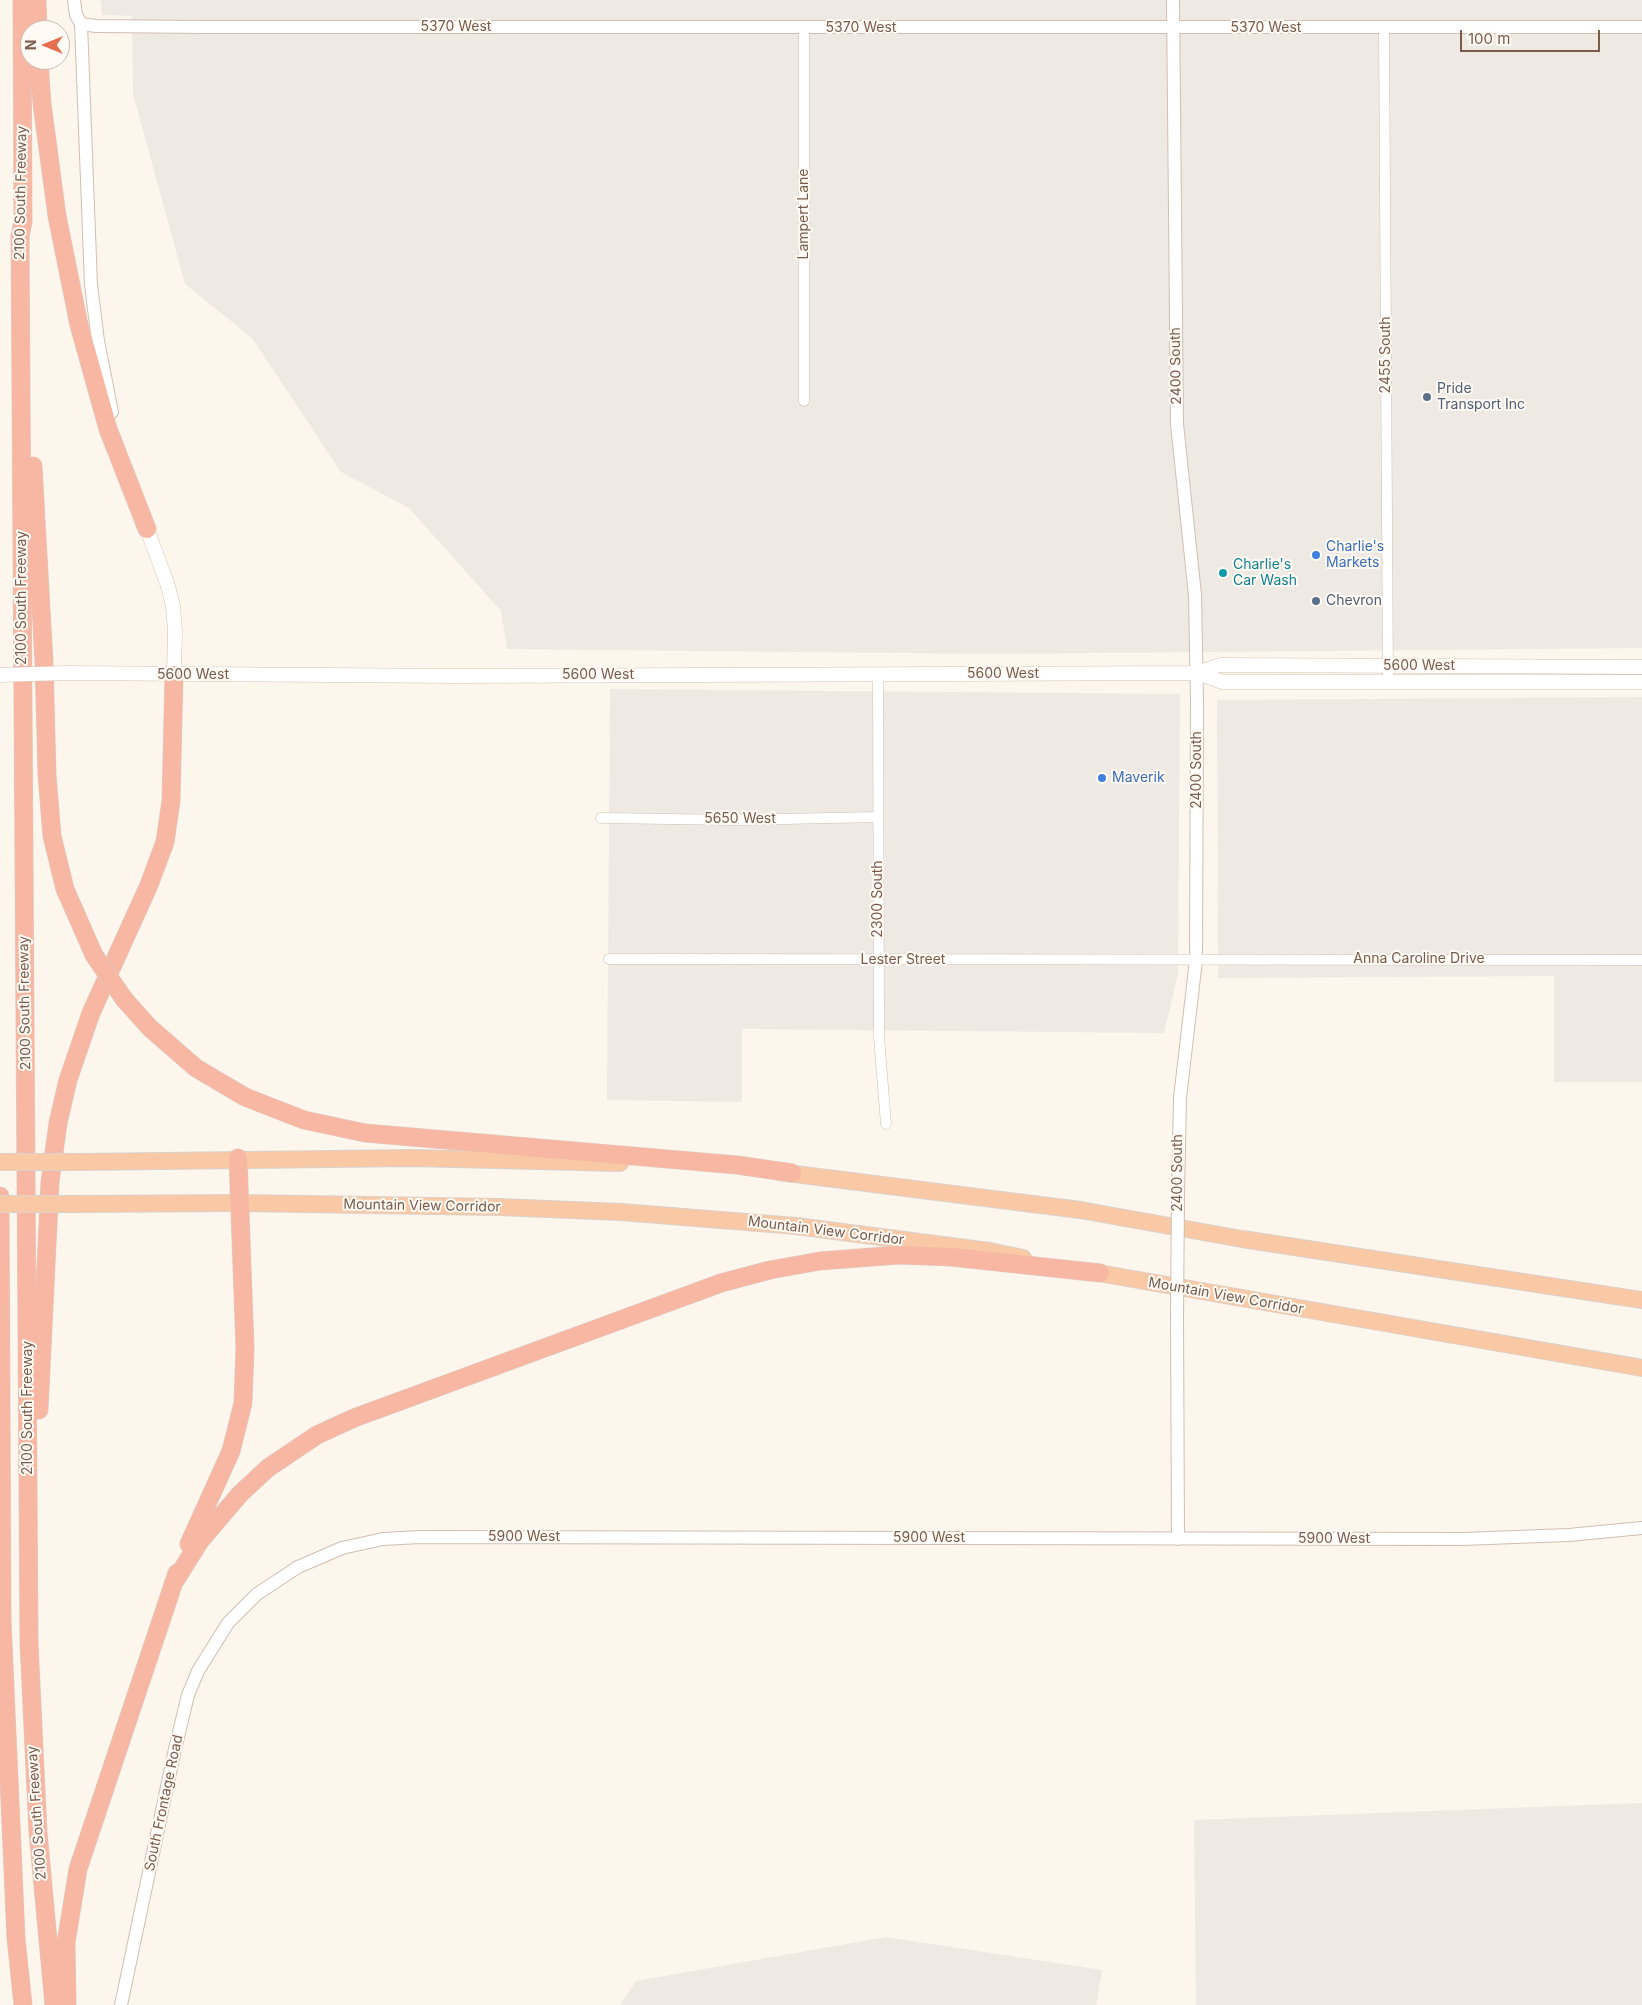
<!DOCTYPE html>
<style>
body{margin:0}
#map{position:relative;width:1642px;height:2005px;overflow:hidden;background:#fdf6ec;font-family:Inter,sans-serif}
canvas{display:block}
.north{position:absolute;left:20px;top:20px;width:50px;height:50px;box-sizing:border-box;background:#fffaf3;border:1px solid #cabbb1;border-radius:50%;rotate:270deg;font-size:14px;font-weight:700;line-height:20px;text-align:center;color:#7a5c4d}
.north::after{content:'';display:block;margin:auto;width:18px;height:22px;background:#e76f51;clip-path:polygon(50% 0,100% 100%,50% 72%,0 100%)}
.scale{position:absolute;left:1460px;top:30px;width:140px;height:22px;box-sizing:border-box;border:2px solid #7a5c4d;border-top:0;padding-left:6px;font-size:15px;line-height:18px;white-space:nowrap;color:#7a5c4d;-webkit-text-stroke:4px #fffaf3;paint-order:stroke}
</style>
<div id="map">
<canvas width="1642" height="2005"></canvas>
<div class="north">N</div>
<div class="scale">100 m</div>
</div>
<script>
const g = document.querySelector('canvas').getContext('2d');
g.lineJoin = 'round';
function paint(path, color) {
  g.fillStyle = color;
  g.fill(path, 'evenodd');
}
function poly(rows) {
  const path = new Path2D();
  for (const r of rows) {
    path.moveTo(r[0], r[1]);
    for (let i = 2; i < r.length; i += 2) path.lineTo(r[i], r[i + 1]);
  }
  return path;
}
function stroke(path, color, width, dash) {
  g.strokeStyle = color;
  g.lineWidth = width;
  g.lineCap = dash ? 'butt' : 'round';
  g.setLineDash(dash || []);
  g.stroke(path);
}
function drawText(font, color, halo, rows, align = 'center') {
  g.font = font + ' Inter,sans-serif';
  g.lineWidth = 4;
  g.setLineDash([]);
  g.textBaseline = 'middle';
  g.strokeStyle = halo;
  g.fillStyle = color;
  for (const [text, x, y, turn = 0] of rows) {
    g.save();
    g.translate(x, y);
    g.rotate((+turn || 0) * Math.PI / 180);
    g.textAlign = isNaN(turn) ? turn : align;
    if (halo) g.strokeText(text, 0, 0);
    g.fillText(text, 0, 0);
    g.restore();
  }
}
paint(poly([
 [101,0,1642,0,1642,648,992,654,507,649,501,611,409,508,341,472,252,338,185,284,133,94,132,16,102,15],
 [610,689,1180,694,1178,974,1164,1033,742,1029,742,1102,607,1100],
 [1642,697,1642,1082,1554,1082,1554,976,1218,978,1217,700],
 [1642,1803,1642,2005,1196,2005,1194,1820],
 [886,1937,1102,1970,1096,2005,620,2005,636,1981]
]), '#efe9e4');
const minor = poly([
 [1384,28,1388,682],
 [804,401,804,28],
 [878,674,879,1037,886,1124],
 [601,818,738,820,878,817],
 [609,959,1642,960]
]);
const tertiary = poly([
 [74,0,76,15,81,24],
 [1173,0,1177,424,1195,595,1197,700,1196,960,1180,1098,1178,1195],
 [81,24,96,26,207,27,1642,27],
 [81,24,91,285,98,341,112,412],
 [1177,1317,1178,1539],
 [121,2005,175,1749,188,1695,198,1671,228,1623,257,1594,298,1567,342,1548,383,1539,420,1537,1462,1539,1569,1535,1642,1528]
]);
const secondary = poly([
 [147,529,167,583,173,606,175,631,174,675],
 [67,673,455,676,1197,673,1222,682,1642,682],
 [1197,673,1220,665,1642,667]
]);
const trunk = poly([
 [80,1162,412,1158,620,1163],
 [779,1172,1080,1210,1242,1239,1642,1300],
 [76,1204,240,1203,498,1207,621,1212,796,1226,989,1251,1023,1258],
 [1087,1271,1642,1368]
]);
const motorway = poly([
 [22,0,23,222,20,236,29,1643,38,1832,54,2005],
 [37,0,38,30],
 [39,60,42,104,57,216,79,325,108,429,147,529],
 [33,466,44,662,47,775,52,836,65,889,94,955],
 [124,999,150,1028,196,1068,245,1097,304,1120,365,1133,737,1165,792,1173],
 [0,1196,2,1620,16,1938,23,2005],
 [39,1410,50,1182,58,1123,68,1080,91,1013,149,885,165,842,171,801,174,675],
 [189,1544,231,1451,243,1403,245,1348,238,1158],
 [173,1584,200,1541,240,1494,268,1468,317,1435,354,1418,721,1283,770,1270,820,1261,898,1255,951,1257,1100,1273],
 [67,2005,66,1943,78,1869,177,1573]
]);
stroke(minor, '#d1beb0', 11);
stroke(tertiary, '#d1beb0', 14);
stroke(secondary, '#d6c0b0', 15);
stroke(trunk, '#dad1cd', 18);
stroke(motorway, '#dad1cd', 19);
stroke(minor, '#fff', 10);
stroke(tertiary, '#fff', 12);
stroke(secondary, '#fff', 14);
stroke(trunk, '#f9c8a4', 16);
stroke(motorway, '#f7b7a3', 18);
const tertiaryBridge = poly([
 [1177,1317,1178,1195]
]);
const secondaryBridge = poly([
 [0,675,67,673]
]);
const trunkBridge = poly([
 [0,1162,80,1162],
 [0,1204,76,1204]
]);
const motorwayBridge = poly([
 [94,955,124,999]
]);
stroke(tertiaryBridge, '#d1beb0', 14, []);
stroke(secondaryBridge, '#d6c0b0', 15, []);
stroke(trunkBridge, '#dad1cd', 18, []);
stroke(motorwayBridge, '#dad1cd', 19, []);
stroke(tertiaryBridge, '#fff', 12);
stroke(secondaryBridge, '#fff', 14);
stroke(trunkBridge, '#f9c8a4', 16);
stroke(motorwayBridge, '#f7b7a3', 18);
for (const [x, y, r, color] of [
 [1427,397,5,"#5c6f8a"],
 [1316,555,5,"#3f7fe0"],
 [1223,573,5,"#0f9aa8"],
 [1316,601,5,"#5c6f8a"],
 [1102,778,5,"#3f7fe0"]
]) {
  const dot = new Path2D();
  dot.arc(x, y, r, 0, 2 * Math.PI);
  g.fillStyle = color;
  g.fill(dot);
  stroke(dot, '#fffaf3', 2);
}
drawText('14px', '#7a5c4d', '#fffaf3', [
 ["5370 West",456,27],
 ["5370 West",861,28],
 ["5370 West",1266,28],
 ["2100 South Freeway",21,193,-89],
 ["Lampert Lane",804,214,-90],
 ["2455 South",1386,355,-90],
 ["2400 South",1176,366,-91],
 ["2100 South Freeway",22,598,-90],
 ["5600 West",1419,666],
 ["5600 West",1003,674],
 ["5600 West",193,675],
 ["5600 West",598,675],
 ["2400 South",1197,770,-90],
 ["5650 West",740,819],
 ["2300 South",878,899,-90],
 ["Anna Caroline Drive",1419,959],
 ["Lester Street",903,960],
 ["2100 South Freeway",25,1003,-91],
 ["2400 South",1178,1173,-90],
 ["Mountain View Corridor",422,1206,1],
 ["Mountain View Corridor",826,1231,7],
 ["Mountain View Corridor",1226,1296,10],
 ["2100 South Freeway",28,1408,-90],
 ["5900 West",524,1537],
 ["5900 West",929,1538],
 ["5900 West",1334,1539],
 ["South Frontage Road",164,1803,-78],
 ["2100 South Freeway",37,1813,-94]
]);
drawText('14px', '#4e5e75', '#fffaf3', [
 ["Pride",1437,389],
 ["Transport Inc",1437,405],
 ["Chevron",1326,601]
], 'left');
drawText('14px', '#366cbe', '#fffaf3', [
 ["Charlie's",1326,547],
 ["Markets",1326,563],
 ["Maverik",1112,778]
], 'left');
drawText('14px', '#0d838f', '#fffaf3', [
 ["Charlie's",1233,565],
 ["Car Wash",1233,581]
], 'left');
</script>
